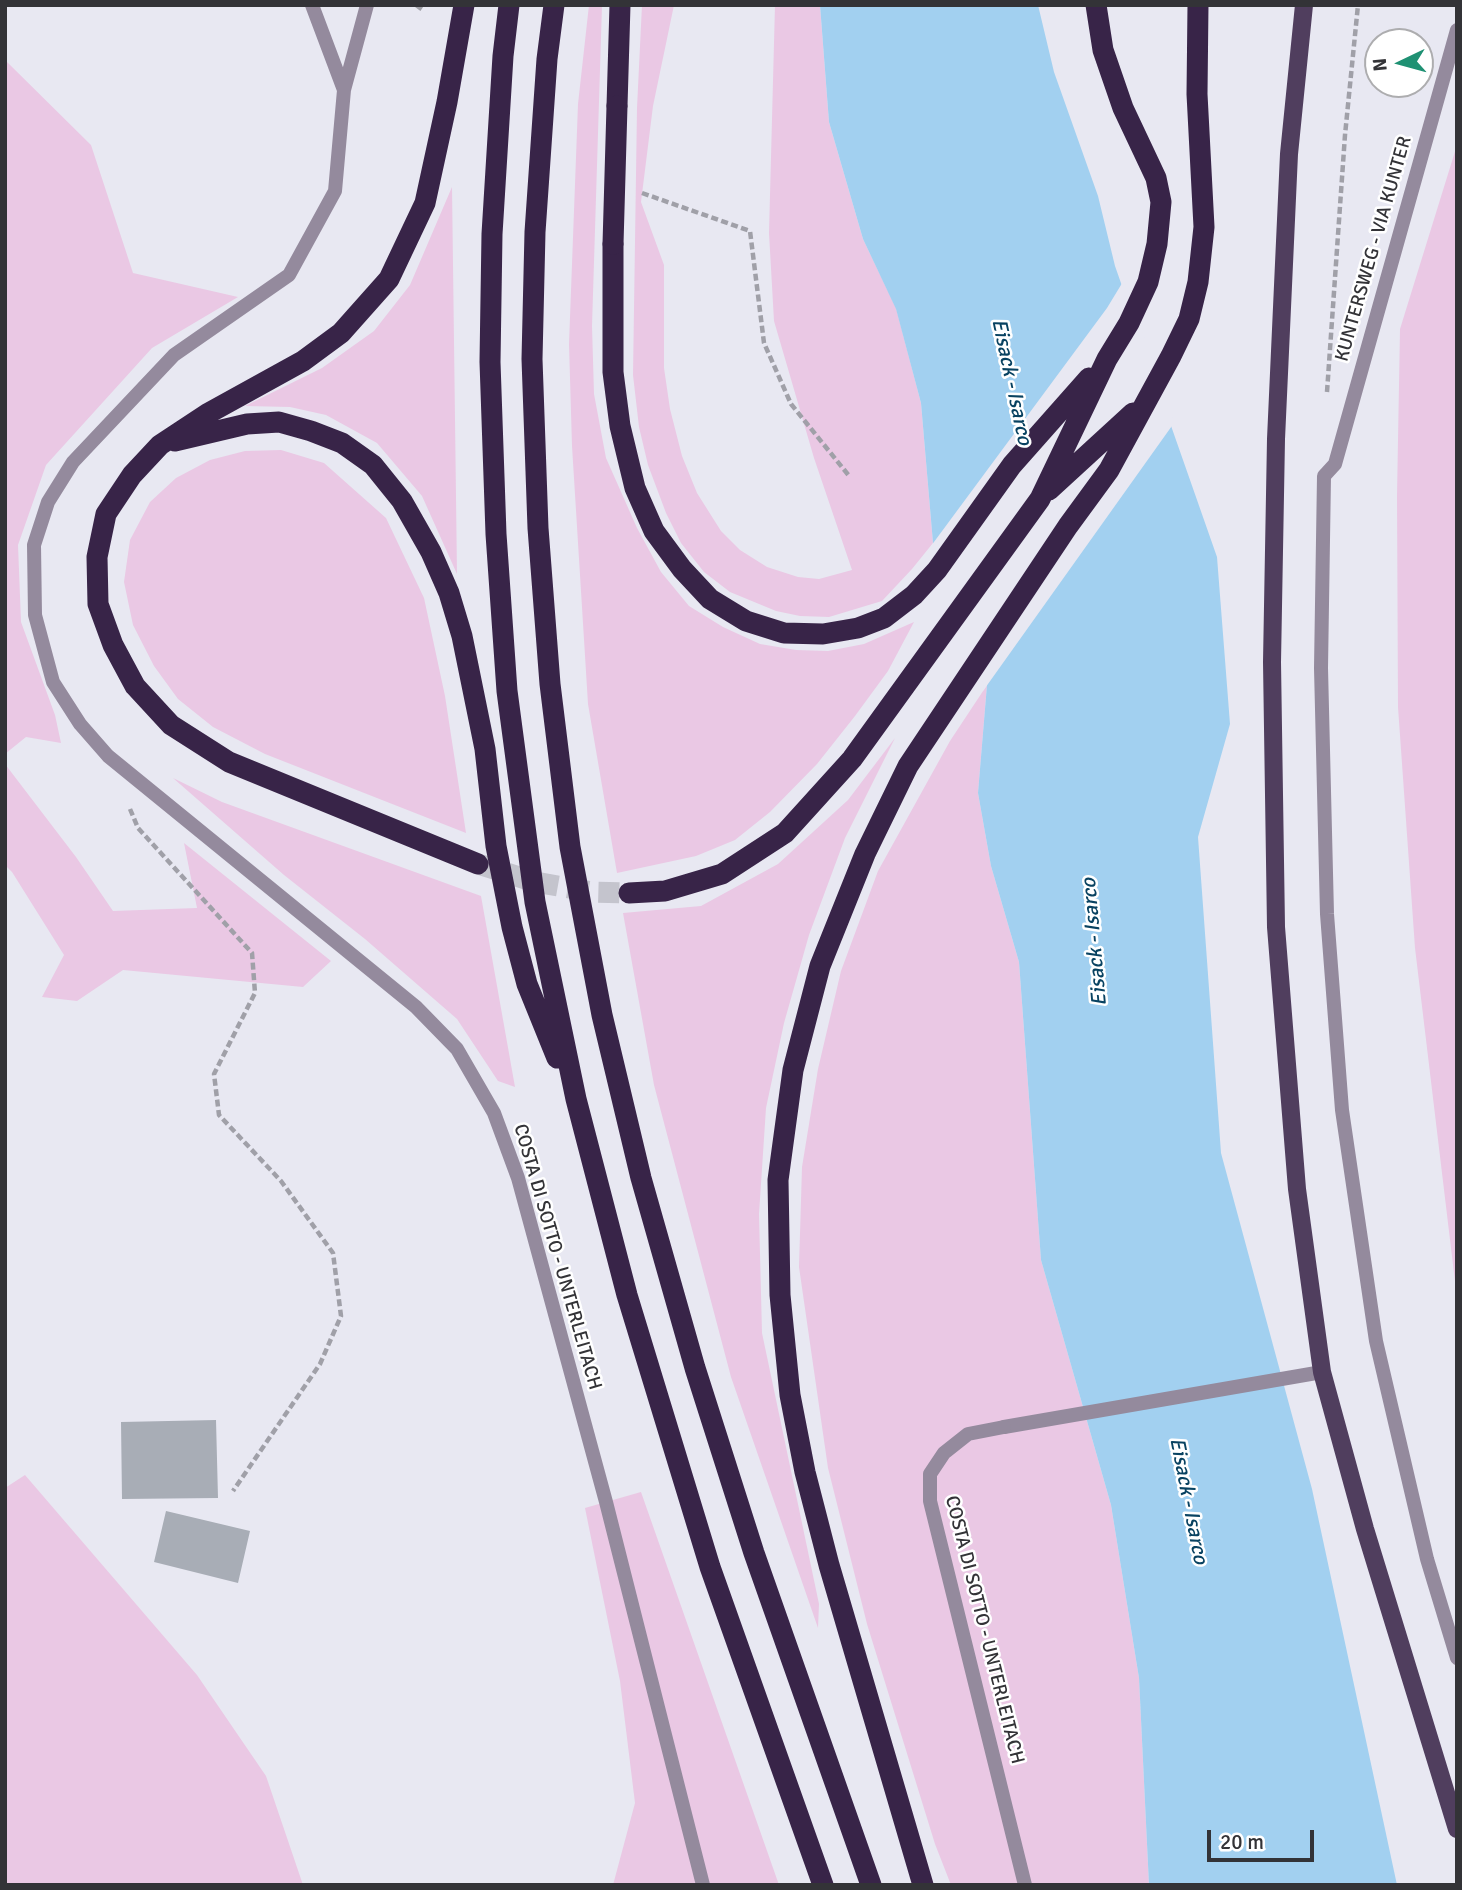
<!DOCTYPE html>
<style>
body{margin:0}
#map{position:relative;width:1462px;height:1890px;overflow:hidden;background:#e8e8f2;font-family:Signika,sans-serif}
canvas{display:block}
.frame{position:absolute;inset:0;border:7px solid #333337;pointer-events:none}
.north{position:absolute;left:1364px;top:28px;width:70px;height:70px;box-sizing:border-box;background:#fff;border:2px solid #adadaf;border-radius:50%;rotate:265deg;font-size:19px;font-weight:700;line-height:28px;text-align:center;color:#333337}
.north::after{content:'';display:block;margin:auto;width:24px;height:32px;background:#1f9173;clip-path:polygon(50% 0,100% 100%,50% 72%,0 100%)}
.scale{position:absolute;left:1207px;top:1830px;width:107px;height:32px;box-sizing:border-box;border:4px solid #333337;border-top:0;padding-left:9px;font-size:21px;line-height:24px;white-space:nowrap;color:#333337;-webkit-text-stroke:5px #fff;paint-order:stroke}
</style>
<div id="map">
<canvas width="1462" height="1890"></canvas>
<div class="frame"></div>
<div class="north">N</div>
<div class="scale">20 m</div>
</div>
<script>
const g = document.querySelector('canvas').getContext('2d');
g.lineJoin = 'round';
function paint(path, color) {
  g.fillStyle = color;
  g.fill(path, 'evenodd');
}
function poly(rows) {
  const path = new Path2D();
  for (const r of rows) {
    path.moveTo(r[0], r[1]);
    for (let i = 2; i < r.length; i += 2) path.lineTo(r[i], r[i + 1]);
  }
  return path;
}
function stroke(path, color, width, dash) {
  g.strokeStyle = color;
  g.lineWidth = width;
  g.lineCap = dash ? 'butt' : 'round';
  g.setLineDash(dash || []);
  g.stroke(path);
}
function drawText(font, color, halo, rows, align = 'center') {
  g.font = font + ' Signika,sans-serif';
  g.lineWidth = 5;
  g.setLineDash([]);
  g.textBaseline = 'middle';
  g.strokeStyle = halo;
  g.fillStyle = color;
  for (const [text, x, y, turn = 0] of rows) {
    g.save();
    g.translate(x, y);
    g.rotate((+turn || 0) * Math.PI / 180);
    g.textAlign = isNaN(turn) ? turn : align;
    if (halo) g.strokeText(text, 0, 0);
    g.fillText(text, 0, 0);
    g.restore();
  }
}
paint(poly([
 [589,5,602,5,592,326,594,394,606,458,637,528,661,572,689,606,723,627,760,644,796,650,828,651,864,644,914,622,888,671,855,716,817,764,770,812,735,840,696,856,617,873,588,704,572,446,569,344,578,104],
 [642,5,674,5,653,106,641,202,664,265,664,368,670,409,682,456,697,493,721,531,740,550,767,567,798,577,819,579,852,570,814,458,774,321,769,233,775,5,820,5,829,122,863,239,896,308,921,403,933,543,912,569,882,601,829,617,800,616,776,611,730,592,704,572,681,543,666,513,648,465,639,427,633,375,637,108],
 [5,60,91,145,133,273,238,297,152,348,46,465,18,545,21,622,55,715,61,743,26,737,5,754],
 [1457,145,1457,1298,1415,948,1398,707,1397,496,1400,329],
 [452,187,457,574,422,496,377,443,326,415,290,407,245,406,322,368,374,331,410,285],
 [281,450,324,463,386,518,424,598,445,696,466,833,265,754,213,727,178,699,154,666,133,625,124,582,130,540,150,502,176,478,210,460,245,451],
 [987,685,978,793,991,866,1019,962,1041,1260,1111,1505,1139,1678,1149,1885,951,1885,935,1844,867,1624,828,1468,799,1267,802,1167,818,1069,841,971,878,871,950,741],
 [895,738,845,838,809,935,784,1023,766,1108,759,1214,762,1333,819,1604,818,1628,731,1377,654,1085,623,913,701,906,778,864,848,800],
 [5,764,76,857,113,911,197,908,184,843,331,961,303,987,123,970,77,1001,42,997,64,955,12,872,5,865],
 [173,778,222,802,481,896,515,1087,498,1081,457,1019,365,939,284,875],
 [25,1475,197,1675,266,1776,303,1885,5,1885,5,1488],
 [641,1492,779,1885,613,1885,635,1803,620,1681,585,1508]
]), '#eac8e4');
paint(poly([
 [820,5,1038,5,1054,72,1098,196,1115,266,1217,557,1230,724,1198,837,1221,1153,1312,1489,1397,1885,1149,1885,1139,1678,1111,1505,1041,1260,1019,962,991,866,978,793,987,685,933,543,921,403,896,309,863,239,829,122]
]), '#a2d0f0');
paint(poly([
 [1124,280,1174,423,983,691,984,685,931,546,1107,308]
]), '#e8e8f2');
paint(poly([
 [216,1420,218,1498,122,1499,121,1422],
 [166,1511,250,1531,238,1583,154,1562]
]), '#a8adb6');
stroke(poly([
 [478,864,535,882,592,892,629,893]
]), '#c4c4cd', 21, [21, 10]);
stroke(poly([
 [416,5,423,10],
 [642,193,750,231,764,343,791,404,850,477],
 [1327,392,1345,135,1358,5],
 [130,809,138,828,252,953,255,993,214,1074,219,1115,281,1181,333,1253,341,1316,320,1364,233,1491]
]), '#a0a0a8', 4.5, [7, 3.5]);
stroke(poly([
 [1457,30,1335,464,1324,476,1321,668,1327,914,1342,1110,1376,1341,1427,1559,1457,1658],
 [1004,1427,1322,1372]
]), '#948a9d', 14);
stroke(poly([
 [312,5,344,90],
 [367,5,344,90,335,191,289,275,174,355,73,462,48,502,34,545,35,615,53,682,80,724,108,756,416,1007,457,1049,494,1113,518,1178,606,1502,703,1885],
 [1004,1427,968,1434,944,1453,930,1474,930,1501,1025,1885]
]), '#948a9d', 14);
stroke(poly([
 [1304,5,1289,154,1276,439,1272,662,1276,927,1297,1189,1322,1372,1365,1529,1457,1829]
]), '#503e5e', 18);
stroke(poly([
 [464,5,447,102,425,203,389,279,341,333,303,361,207,414,160,445,132,475,106,514,97,557,98,604,113,645,135,686,171,725,229,762,478,864],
 [509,5,503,56,492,234,490,362,496,534,507,691,535,902,576,1099,627,1295,710,1567,823,1885],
 [554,5,547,59,535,232,532,359,538,528,550,684,570,847,602,1015,641,1178,695,1368,754,1553,871,1885],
 [617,106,620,5],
 [613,244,613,372,620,426,635,488,654,531,682,569,710,599,746,621,784,633,823,634,858,628,884,618,914,595,937,570,1012,465,1089,378],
 [175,441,247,424,279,422,311,431,342,443,373,465,402,501,431,552,449,593,462,636,485,749,496,846,512,927,527,984,557,1058],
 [1049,490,1133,413],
 [629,893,665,891,722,874,785,833,852,759,1040,499,1107,359,1129,323,1148,282,1157,244,1161,202,1156,178,1123,108,1103,50,1096,5],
 [923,1885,829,1565,805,1472,790,1395,780,1295,778,1180,793,1070,820,966,865,854,908,766,1068,526,1109,470,1171,356,1189,319,1198,282,1204,227,1197,94,1198,5]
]), '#382448', 21);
stroke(poly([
 [613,244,617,106]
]), '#382448', 21);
drawText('19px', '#333337', '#fff', [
 ["KUNTERSWEG - VIA KUNTER",1374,249,-74],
 ["COSTA DI SOTTO - UNTERLEITACH",557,1257,74],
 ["COSTA DI SOTTO - UNTERLEITACH",984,1630,76]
]);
drawText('italic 21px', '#084261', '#fff', [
 ["Eisack - Isarco",1011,382,78],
 ["Eisack - Isarco",1095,942,-95],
 ["Eisack - Isarco",1188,1501,79]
]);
</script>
